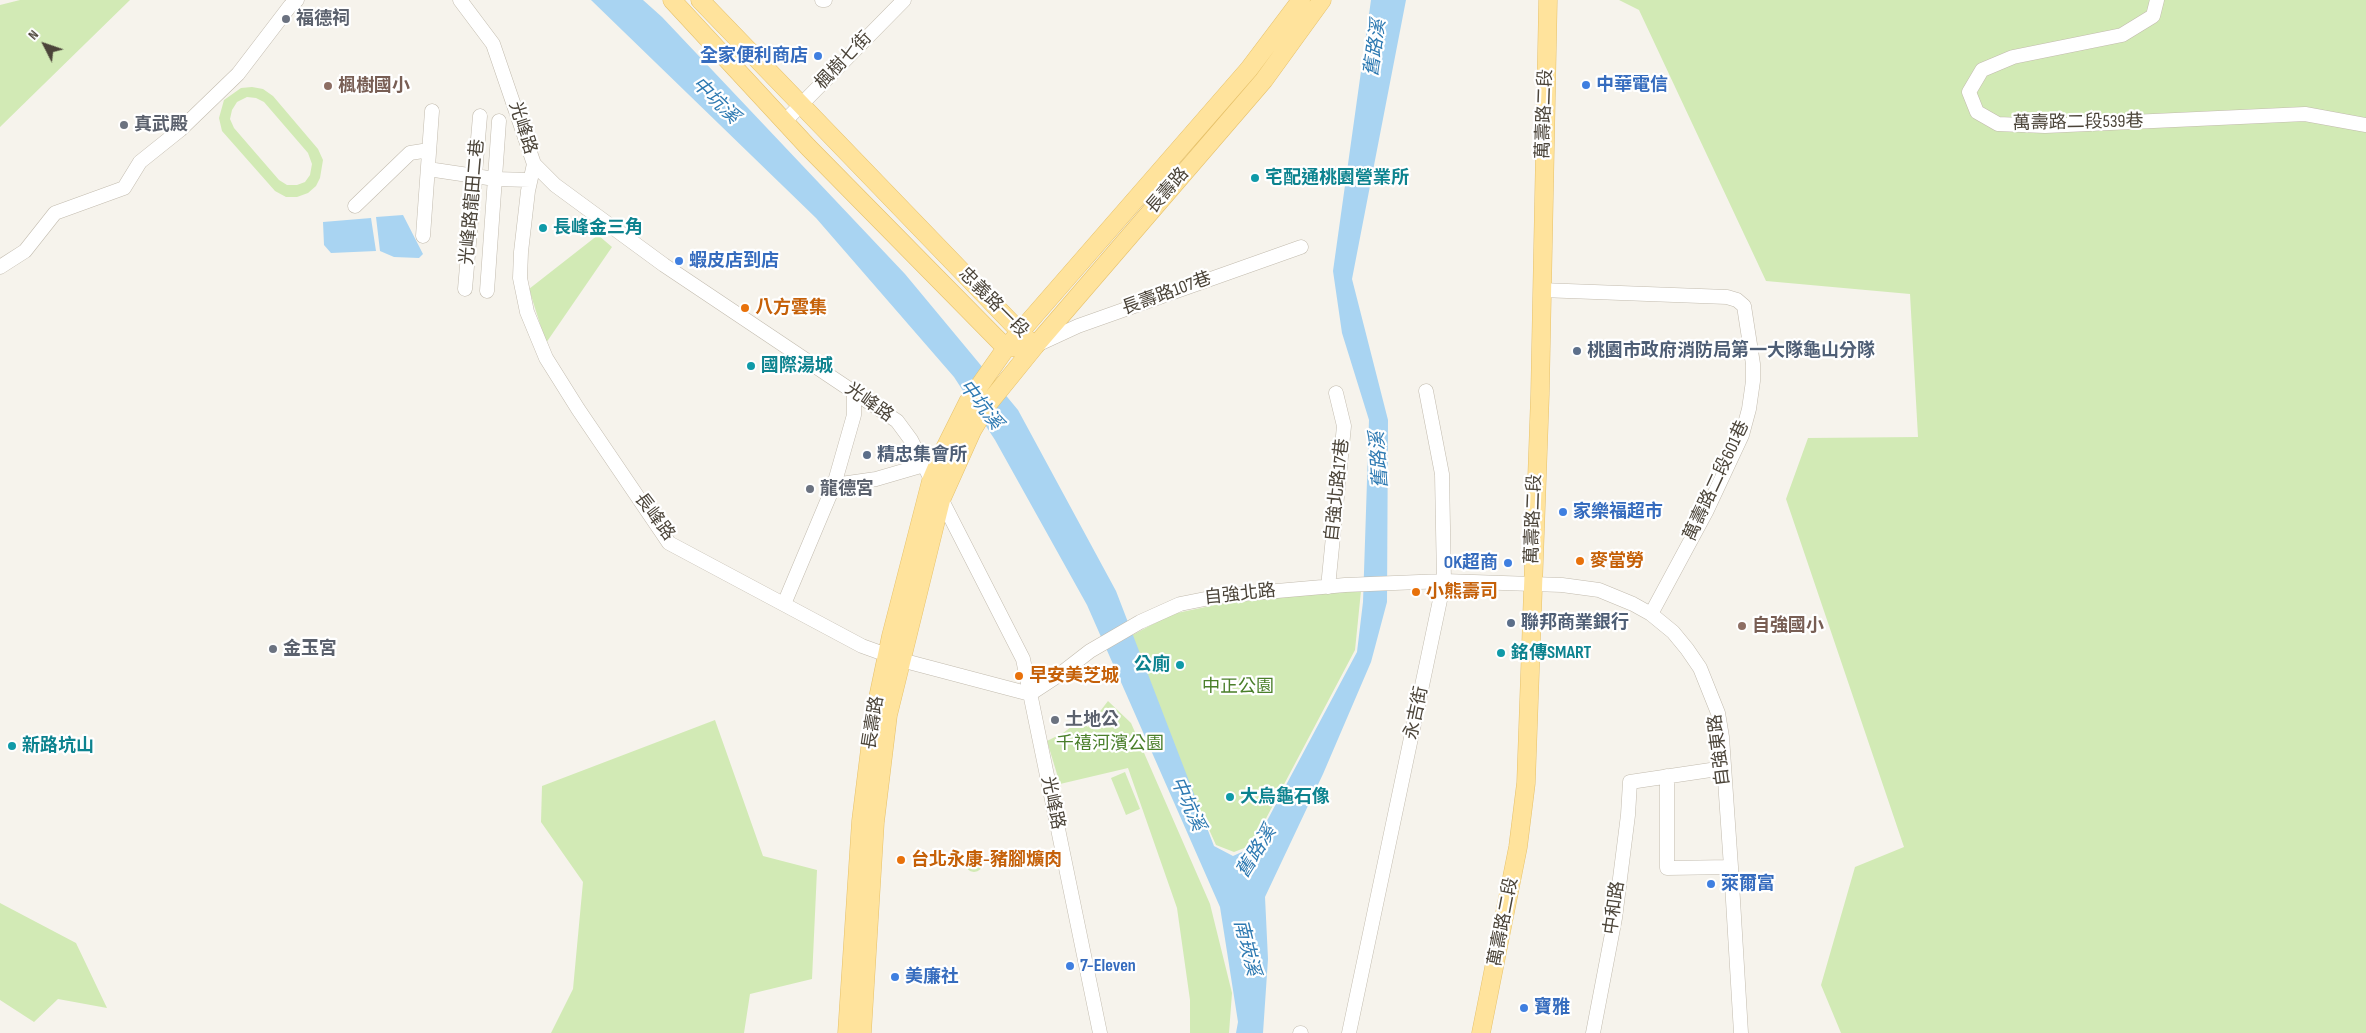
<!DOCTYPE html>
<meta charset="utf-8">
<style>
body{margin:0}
#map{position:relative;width:2366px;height:1033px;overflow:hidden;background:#f6f3ec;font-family:"Sofia Sans Condensed",sans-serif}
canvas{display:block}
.north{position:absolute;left:20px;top:20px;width:50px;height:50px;-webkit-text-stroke:4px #fff;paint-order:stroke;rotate:311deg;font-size:14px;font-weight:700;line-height:20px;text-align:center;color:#4b4439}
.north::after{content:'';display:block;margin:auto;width:18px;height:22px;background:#4b4439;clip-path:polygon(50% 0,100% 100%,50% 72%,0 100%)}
</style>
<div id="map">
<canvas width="2366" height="1033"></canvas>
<div class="north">N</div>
</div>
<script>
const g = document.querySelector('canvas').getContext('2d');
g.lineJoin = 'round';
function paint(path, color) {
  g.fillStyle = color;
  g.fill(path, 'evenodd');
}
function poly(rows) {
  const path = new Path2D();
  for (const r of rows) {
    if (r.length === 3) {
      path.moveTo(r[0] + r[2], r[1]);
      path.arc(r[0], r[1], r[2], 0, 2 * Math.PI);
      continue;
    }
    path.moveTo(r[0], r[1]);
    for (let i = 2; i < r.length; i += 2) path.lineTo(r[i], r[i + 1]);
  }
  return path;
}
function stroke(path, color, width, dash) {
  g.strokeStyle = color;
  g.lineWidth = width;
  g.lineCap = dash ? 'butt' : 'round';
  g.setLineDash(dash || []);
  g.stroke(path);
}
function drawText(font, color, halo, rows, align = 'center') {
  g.font = font + ' "Sofia Sans Condensed","Noto Sans TC",sans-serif';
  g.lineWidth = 4.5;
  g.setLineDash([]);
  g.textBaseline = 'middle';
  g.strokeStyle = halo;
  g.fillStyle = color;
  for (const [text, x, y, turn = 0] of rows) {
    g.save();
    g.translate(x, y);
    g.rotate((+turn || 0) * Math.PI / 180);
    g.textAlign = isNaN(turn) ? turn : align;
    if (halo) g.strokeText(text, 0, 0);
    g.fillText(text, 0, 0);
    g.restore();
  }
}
paint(poly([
 [20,0,130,0,0,127,0,5],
 [1619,0,2366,0,2366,1033,1841,1033,1821,985,1855,867,1904,847,1786,499,1808,438,1918,437,1910,294,1766,281,1639,10],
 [252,87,263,89,273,96,318,149,323,160,320,178,316,186,308,193,297,197,286,197,275,191,222,131,219,118,224,100,241,88],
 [247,97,256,98,264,102,308,153,312,164,310,175,305,182,297,185,287,185,279,180,234,128,230,119,232,110,237,102],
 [598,235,612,247,546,343,529,289],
 [1361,591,1355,650,1252,845,1234,852,1216,845,1123,640,1172,614,1249,598],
 [1108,701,1131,723,1210,904,1232,993,1229,1033,1190,1033,1190,1000,1177,908,1128,768,1060,784,1047,741,1063,733,1079,721,1088,727],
 [715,720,763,856,817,870,812,979,750,994,744,1033,551,1033,573,989,583,882,541,822,542,786],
 [1125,772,1140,809,1126,815,1111,778],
 [974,863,9],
 [0,903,76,943,107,1008,58,999,34,1022,0,1000]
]), '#d2eab5');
paint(poly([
 [591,0,643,0,662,17,905,274,1018,410,1116,591,1214,846,1233,856,1253,847,1357,652,1363,602,1369,420,1342,333,1333,271,1371,0,1406,0,1352,279,1388,420,1387,602,1371,662,1323,774,1265,897,1268,959,1263,1033,1236,1033,1238,1022,1220,907,1087,605,995,440,954,377,816,218],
 [403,215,423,254,419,258,394,257,380,251,376,217],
 [371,218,376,251,331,253,324,245,323,222]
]), '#a9d4f2');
const minor = poly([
 [460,0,493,44,534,164,555,185,664,265,897,421,911,440,1023,659,1100,1033],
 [822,0,825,0],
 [2157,0,2153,16,2122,35,2013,57,1982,70,1969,92,1977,112,1998,124,2045,126,2305,114,2366,125],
 [784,122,904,0],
 [534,164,528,191,521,252,520,278,527,312,546,358,578,409,669,543,862,646,901,660,1030,694],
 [428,169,495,179,530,180],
 [355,206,410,153,429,150],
 [423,236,432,111],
 [0,267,25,251,55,213,124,188,140,162,180,130,238,74,290,6,297,0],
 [465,289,480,116],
 [1541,290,1727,297,1737,300,1744,306,1753,364,1753,381,1749,409,1742,435,1706,512,1651,614],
 [487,291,499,121],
 [1039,344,1078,326,1301,247],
 [834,485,876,479,924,465],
 [1328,587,1344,426,1336,393],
 [784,604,834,485,854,415,854,393],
 [1030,694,1059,675,1090,651,1140,622,1180,604,1220,596,1345,585,1444,581,1562,585,1599,590,1633,604,1651,614,1673,632,1687,649,1700,668,1718,713,1722,737,1731,867,1741,1033],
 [1667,776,1667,868,1731,867],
 [1300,1033,1301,1033],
 [1349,1033,1444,581,1442,474,1426,391],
 [1593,1033,1615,918,1628,815,1630,782,1724,768]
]);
const major = poly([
 [672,0,808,147,1006,348,1018,347],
 [700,0,1028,340],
 [847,1033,861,821,874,717,891,636,931,481,945,448,968,402,1006,348,1249,69,1301,0],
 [862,1033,875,822,888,715,941,500,972,431,988,404,1035,346,1264,80,1322,0],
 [1481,1033,1518,847,1526,783,1540,394,1548,0]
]);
stroke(minor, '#c2bbae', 15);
stroke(major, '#e6c16a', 19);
stroke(minor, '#fff', 14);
stroke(major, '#ffe39c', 18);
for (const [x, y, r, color] of [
 [286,19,5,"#6b7280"],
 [818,56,5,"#3f7fe0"],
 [1586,85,5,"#3f7fe0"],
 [328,86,5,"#8d6e63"],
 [124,125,5,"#6b7280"],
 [1255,178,5,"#0f9aa8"],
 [543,228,5,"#0f9aa8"],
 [679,261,5,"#3f7fe0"],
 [745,308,5,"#e8710a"],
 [1577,351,5,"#5c6f8a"],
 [751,366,5,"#0f9aa8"],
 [867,455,5,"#5c6f8a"],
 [810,489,5,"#6b7280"],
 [1563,512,5,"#3f7fe0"],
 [1580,561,5,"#e8710a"],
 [1508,563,5,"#3f7fe0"],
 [1416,592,5,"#e8710a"],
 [1511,623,5,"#5c6f8a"],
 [1742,626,5,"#8d6e63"],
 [273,649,5,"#6b7280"],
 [1501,653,5,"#0f9aa8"],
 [1180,665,5,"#0f9aa8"],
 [1019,676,5,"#e8710a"],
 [1055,720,5,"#6b7280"],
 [12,746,5,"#0f9aa8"],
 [1230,797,5,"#0f9aa8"],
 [901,860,5,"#e8710a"],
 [1711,884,5,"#3f7fe0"],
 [1070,966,5,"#3f7fe0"],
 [895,977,5,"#3f7fe0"],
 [1524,1008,5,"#3f7fe0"]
]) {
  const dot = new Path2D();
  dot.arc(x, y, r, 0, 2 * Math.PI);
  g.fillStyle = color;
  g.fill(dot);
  stroke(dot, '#fff', 2);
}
drawText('bold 18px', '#5b616d', '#fff', [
 ["福德祠",296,19],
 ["真武殿",134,125],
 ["龍德宮",820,489],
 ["金玉宮",283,649],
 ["土地公",1065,720]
], 'left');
drawText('bold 18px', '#366cbe', '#fff', [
 ["全家便利商店",808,56,"right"],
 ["中華電信",1596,85],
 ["蝦皮店到店",689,261],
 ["家樂福超市",1573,512],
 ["OK超商",1498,563,"right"],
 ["萊爾富",1721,884],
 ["7-Eleven",1080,966],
 ["美廉社",905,977],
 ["寶雅",1534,1008]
], 'left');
drawText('18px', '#4b4439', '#fff', [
 ["楓樹七街",844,61,-46],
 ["萬壽路二段",1545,114,-88],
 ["萬壽路二段539巷",2078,123,-1],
 ["光峰路",522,128,72],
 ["長壽路",1168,191,-49],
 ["光峰路龍田二巷",473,202,-85],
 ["長壽路107巷",1167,294,-20],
 ["忠義路一段",993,303,45],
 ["光峰路",869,403,35],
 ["萬壽路二段601巷",1717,481,-65],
 ["自強北路17巷",1338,490,-84],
 ["長峰路",654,517,53],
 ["萬壽路二段",1534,519,-88],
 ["自強北路",1240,595,-6],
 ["永吉街",1417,713,-78],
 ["長壽路",874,723,-81],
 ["自強東路",1720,750,-97],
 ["光峰路",1052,803,78],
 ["中和路",1615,908,-82],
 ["萬壽路二段",1504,922,-79]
]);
drawText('bold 18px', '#785e54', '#fff', [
 ["楓樹國小",338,86],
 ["自強國小",1752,626]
], 'left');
drawText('bold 18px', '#0d838f', '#fff', [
 ["宅配通桃園營業所",1265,178],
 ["長峰金三角",553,228],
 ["國際湯城",761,366],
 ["銘傳SMART",1511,653],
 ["公廁",1170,665,"right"],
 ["新路坑山",22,746],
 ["大烏龜石像",1240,797]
], 'left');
drawText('bold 18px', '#c56008', '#fff', [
 ["八方雲集",755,308],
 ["麥當勞",1590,561],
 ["小熊壽司",1426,592],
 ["早安美芝城",1029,676],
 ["台北永康-豬腳爌肉",911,860]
], 'left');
drawText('bold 18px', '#4e5e75', '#fff', [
 ["桃園市政府消防局第一大隊龜山分隊",1587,351],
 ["精忠集會所",877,455],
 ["聯邦商業銀行",1521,623]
], 'left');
drawText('18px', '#4a7f2a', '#fff', [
 ["中正公園",1238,687],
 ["千禧河濱公園",1110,744]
]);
drawText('italic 19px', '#2e7ab2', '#fff', [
 ["舊路溪",1376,48,-82],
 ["中坑溪",715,101,44],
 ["中坑溪",980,405,52],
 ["舊路溪",1380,460,-94],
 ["中坑溪",1187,804,66],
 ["舊路溪",1257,852,-58],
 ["南崁溪",1246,948,76]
]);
</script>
